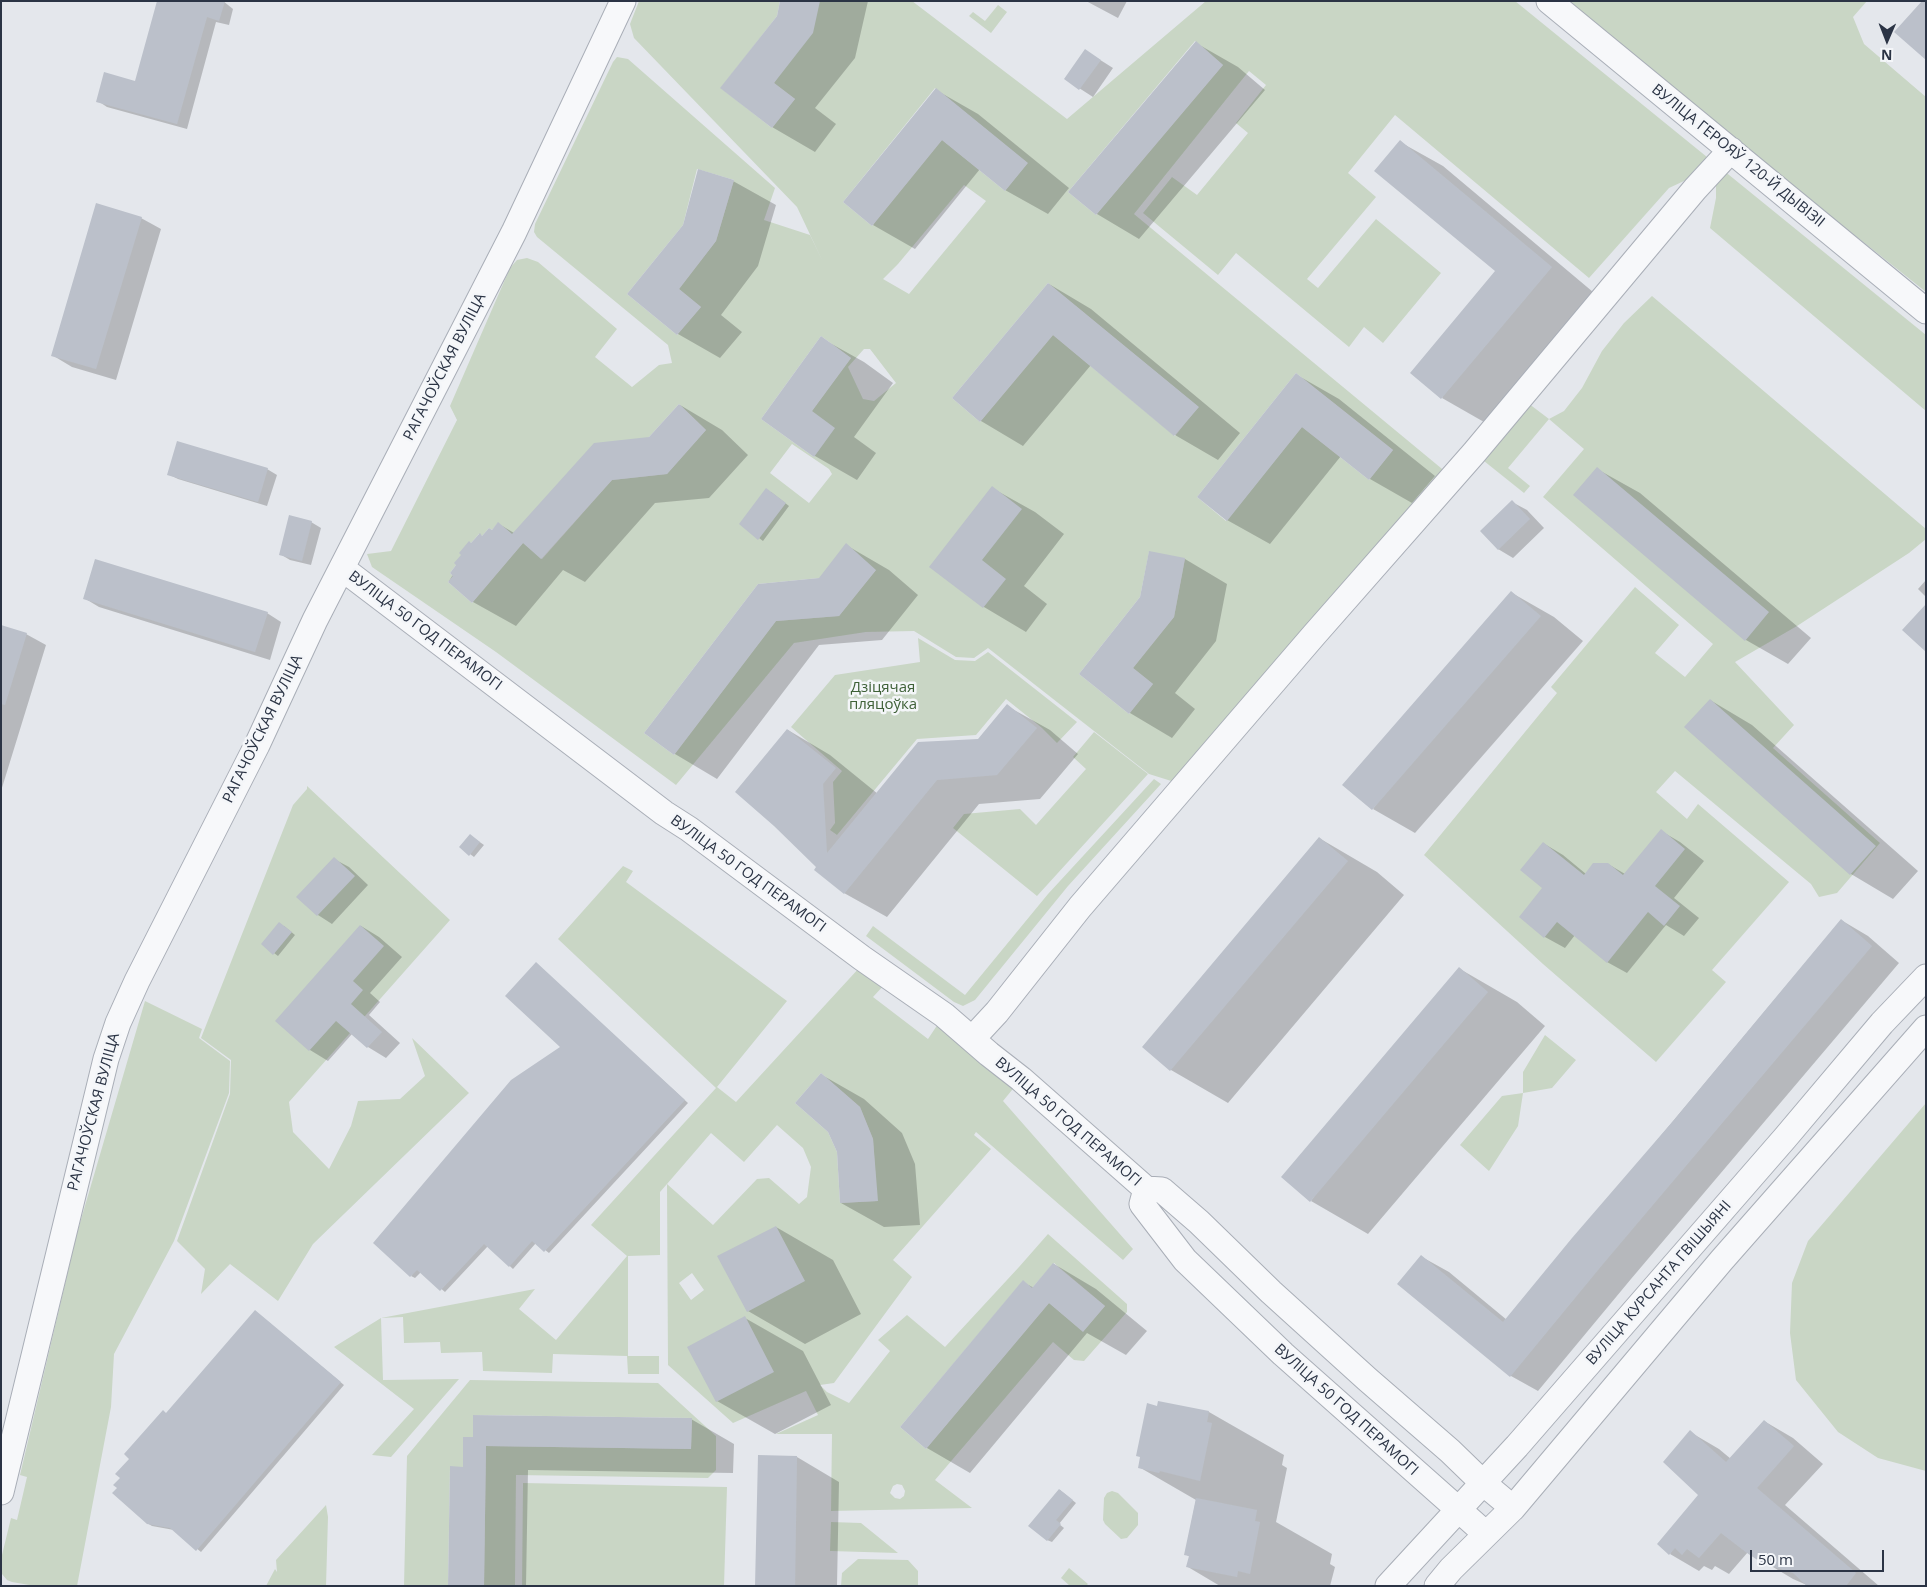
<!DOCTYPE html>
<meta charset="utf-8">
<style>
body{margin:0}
#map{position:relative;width:1927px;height:1587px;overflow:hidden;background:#e4e7ec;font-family:"Open Sans",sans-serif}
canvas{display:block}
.frame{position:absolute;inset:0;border:2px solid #2b3445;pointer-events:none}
.north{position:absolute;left:1862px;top:15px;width:50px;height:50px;-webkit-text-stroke:4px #f4f6f9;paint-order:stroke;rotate:181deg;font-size:14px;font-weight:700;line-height:20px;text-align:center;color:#2b3445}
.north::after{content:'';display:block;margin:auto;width:18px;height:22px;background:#2b3445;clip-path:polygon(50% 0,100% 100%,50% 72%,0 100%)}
.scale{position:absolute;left:1750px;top:1550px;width:134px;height:22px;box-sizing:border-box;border:2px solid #2b3445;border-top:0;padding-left:6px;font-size:15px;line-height:18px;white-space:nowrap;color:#2b3445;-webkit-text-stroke:4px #f4f6f9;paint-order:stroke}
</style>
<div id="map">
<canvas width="1927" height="1587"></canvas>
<div class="frame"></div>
<div class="north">N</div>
<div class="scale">50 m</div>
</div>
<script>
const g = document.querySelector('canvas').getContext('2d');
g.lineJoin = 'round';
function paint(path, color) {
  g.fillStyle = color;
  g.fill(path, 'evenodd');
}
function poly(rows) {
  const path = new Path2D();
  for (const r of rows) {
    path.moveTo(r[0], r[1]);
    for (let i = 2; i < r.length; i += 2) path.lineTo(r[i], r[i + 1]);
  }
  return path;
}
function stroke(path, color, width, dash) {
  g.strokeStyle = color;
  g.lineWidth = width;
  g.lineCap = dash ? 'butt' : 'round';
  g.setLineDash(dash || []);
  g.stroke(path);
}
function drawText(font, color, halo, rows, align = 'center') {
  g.font = font + ' "Open Sans",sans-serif';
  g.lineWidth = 5;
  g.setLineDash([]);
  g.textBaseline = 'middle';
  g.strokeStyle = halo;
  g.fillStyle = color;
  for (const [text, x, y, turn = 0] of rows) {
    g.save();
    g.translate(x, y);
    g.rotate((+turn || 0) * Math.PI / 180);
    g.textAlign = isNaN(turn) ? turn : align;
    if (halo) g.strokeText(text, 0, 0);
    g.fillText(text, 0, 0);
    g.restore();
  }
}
paint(poly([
 [639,1,780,1,777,16,721,88,772,128,795,99,774,83,820,1,912,1,1067,119,1206,1,1515,1,1926,335,1926,411,1710,228,1716,198,1716,166,1669,188,1589,278,1395,115,1348,173,1376,197,1307,279,1318,288,1376,219,1441,273,1383,343,1364,327,1349,347,1236,253,1218,275,1143,213,1172,177,1197,195,1248,133,1236,123,1266,85,1249,71,1134,214,1453,478,1184,785,1149,774,988,648,974,658,956,657,914,631,866,632,794,643,676,785,496,652,372,567,367,554,391,551,457,420,450,406,510,268,517,260,527,258,538,262,617,329,595,357,632,387,659,365,672,363,668,345,537,237,534,232,535,224,613,62,617,57,628,59,775,188,764,220,810,235,823,262,797,207,634,38,630,24],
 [1195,41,1223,65,1096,215,1068,192],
 [935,88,1027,163,1005,191,942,140,872,226,843,202],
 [697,169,734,180,716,241,679,289,701,307,677,335,627,294,683,225],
 [964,185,986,201,909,294,883,279,898,264],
 [1048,283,1198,407,1175,436,1053,335,980,422,952,398],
 [821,336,851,358,812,411,814,457,761,419],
 [864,349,870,349,896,383,874,401,863,399,848,367],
 [1296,373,1393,450,1369,480,1302,427,1226,521,1197,497],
 [679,404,706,430,667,474,612,480,542,559,513,534,649,437],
 [792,444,829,469,832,474,809,503,770,473],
 [498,523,523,543,472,603,448,582,453,576,450,573,456,565,469,542,471,543,479,534,482,536,489,528,492,530],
 [1149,552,1185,559,1174,617,1133,668,1153,684,1129,714,1079,674,1140,597],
 [876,570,839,616,776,621,674,755,644,733,758,584,819,578],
 [1568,1,1867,1,1853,17,1864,44,1926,97,1926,292,1759,159],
 [998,5,1007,12,991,33,969,16,973,12,985,21],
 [1652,296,1926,529,1926,539,1909,553,1797,626,1735,662,1794,725,1773,748,1880,843,1837,893,1819,897,1811,884,1675,771,1656,792,1687,819,1698,804,1789,882,1712,970,1726,982,1656,1062,1543,964,1424,855,1557,693,1551,687,1635,587,1679,625,1655,653,1685,677,1713,644,1543,497,1584,449,1549,419,1508,468,1530,486,1524,493,1474,453,1520,397,1549,419,1564,411,1582,388,1602,351,1624,323],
 [918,638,955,660,975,661,988,652,1077,722,1057,743,1042,728,1006,699,976,735,917,739,837,835,830,830,835,823,833,782,842,771,791,727,835,675,920,662],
 [1094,732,1148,774,1037,896,953,828,964,814,1020,809,1036,825,1086,769,1073,757],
 [1154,779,1161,784,1068,886,975,1000,963,1006,954,1002,866,936,873,926,965,995,1048,894],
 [307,786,450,920,289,1102,293,1132,329,1169,351,1126,358,1101,400,1099,425,1076,412,1038,469,1093,313,1244,278,1301,230,1264,201,1294,205,1269,177,1241,230,1094,231,1060,201,1038,293,805,307,789],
 [623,866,633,871,626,882,787,1001,717,1087,736,1102,860,967,885,984,873,997,928,1039,944,1015,1021,1079,1003,1101,1133,1249,1123,1260,976,1132,974,1135,991,1149,893,1260,912,1277,834,1383,820,1385,827,1392,849,1403,890,1351,878,1340,907,1315,945,1347,1019,1267,1048,1234,1127,1304,1127,1312,1084,1361,1074,1360,1053,1342,935,1480,972,1508,831,1511,832,1434,776,1434,818,1415,806,1391,733,1423,668,1365,667,1184,660,1192,660,1255,628,1256,628,1356,659,1356,659,1374,628,1374,627,1356,553,1354,552,1373,483,1371,482,1352,441,1353,440,1342,404,1343,403,1317,381,1318,383,1380,459,1379,391,1457,372,1455,414,1409,334,1347,381,1318,535,1289,519,1309,556,1340,627,1256,591,1225,716,1088,558,939],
 [821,1073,860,1107,873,1139,877,1201,840,1203,837,1152,828,1132,795,1103],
 [777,1125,803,1148,811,1167,807,1197,799,1204,769,1178,757,1179,713,1225,667,1184,711,1133,744,1162],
 [1054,1263,1105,1306,1083,1331,1049,1303,926,1449,900,1427,1023,1281,1032,1288],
 [692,1273,704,1290,691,1300,679,1283],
 [897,1484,902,1485,905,1491,904,1496,900,1499,895,1498,890,1493,893,1486],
 [145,1001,202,1029,199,1038,230,1061,229,1093,174,1241,114,1354,111,1407,77,1586,35,1586,12,1582,7,1580,2,1574,1,1559,11,1518,17,1520,27,1477,20,1475,77,1233],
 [1545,1035,1576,1060,1552,1088,1523,1093,1518,1126,1489,1171,1460,1145,1502,1096,1523,1093,1523,1072],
 [1926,1103,1926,1471,1878,1458,1838,1432,1796,1380,1790,1333,1792,1283,1808,1241],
 [470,1380,658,1383,716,1436,716,1470,708,1478,516,1475,515,1586,484,1586,486,1446,691,1449,692,1418,473,1415,473,1437,463,1437,463,1467,450,1467,448,1586,404,1586,407,1456],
 [523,1483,727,1487,724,1586,522,1586],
 [1112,1491,1118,1493,1138,1513,1138,1525,1127,1538,1121,1539,1105,1524,1103,1520,1104,1498,1107,1493],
 [326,1505,328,1517,326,1586,266,1586,275,1569,277,1572,276,1560],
 [831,1522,861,1523,898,1553,830,1551],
 [858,1559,908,1560,918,1571,918,1586,841,1586,842,1573],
 [1069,1568,1088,1584,1086,1586,1070,1586,1061,1578]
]), '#c9d6c5');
paint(poly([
 [156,1,223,1,233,9,229,25,216,22,187,129,107,107,98,101,136,82,158,2],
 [782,1,868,1,855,58,815,108,836,124,815,152,772,127,722,88,778,17],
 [1086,1,1127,1,1118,18],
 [1196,43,1238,67,1265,90,1139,239,1097,214,1070,192],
 [1086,51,1113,68,1093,97,1065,79],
 [936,90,978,114,1069,188,1048,214,1005,190,980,169,915,249,873,225],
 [1400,142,1443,166,1593,292,1484,422,1442,398,1497,271],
 [733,181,776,205,758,266,721,315,742,332,720,358,678,334,629,294],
 [141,218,161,229,116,380,72,367,52,355],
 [1049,284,1091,309,1240,433,1218,460,1175,435,1091,365,1023,446,981,421,953,398],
 [821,338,864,362,893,383,854,437,876,453,857,480,815,456,763,418],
 [1297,375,1339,399,1435,476,1412,503,1370,479,1341,456,1270,544,1227,520],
 [680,405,722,430,748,455,709,498,655,503,585,582,563,570,516,626,473,602,449,581,472,544,492,531,499,524,514,533,650,438],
 [267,469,277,475,267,506,178,479,168,474],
 [1597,469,1640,493,1811,638,1788,664,1746,640],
 [992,488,1035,512,1064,534,1024,586,1047,604,1026,632,984,607,931,566],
 [771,492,789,506,763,541,759,538],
 [1512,502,1527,510,1544,528,1513,558,1498,549],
 [311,522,321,528,311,565,290,560,280,554],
 [846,545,889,570,918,595,882,640,819,645,717,779,675,754,646,733,820,579],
 [1150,553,1185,559,1227,584,1216,641,1175,693,1195,709,1172,738,1130,713,1080,674,1141,597],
 [1926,580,1926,597,1918,589],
 [1512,593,1554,617,1583,641,1415,833,1373,809],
 [84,598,267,613,281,622,270,660,99,607],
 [1,626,26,634,46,645,1,791],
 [1710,700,1752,725,1918,871,1893,899,1851,874,1685,727],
 [1007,706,1050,730,1078,754,1040,799,979,804,887,917,844,893,775,825,788,730,830,755,878,794,978,740],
 [1661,831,1680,842,1704,861,1674,898,1699,918,1684,936,1666,925,1627,973,1607,962,1575,935,1565,948,1545,937,1543,843,1563,855,1586,874,1608,864,1625,874],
 [474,838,484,845,474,857,470,854],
 [1319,838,1377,872,1404,895,1228,1103,1171,1070,1143,1047],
 [334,859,349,867,368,885,332,924,318,915,298,897],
 [1841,920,1868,936,1899,963,1631,1279,1538,1391,1511,1376,1422,1257,1449,1272,1507,1320],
 [284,926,295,935,278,956,274,953],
 [361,926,379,937,402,957,370,993,380,1002,369,1015,400,1043,386,1058,368,1047,352,1034,328,1061,310,1050,277,1021],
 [536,964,688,1103,549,1253,536,1243,513,1269,488,1246,445,1292,421,1272,415,1278,411,1276,562,1047],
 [1460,969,1517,1002,1545,1026,1368,1234,1311,1201],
 [822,1075,864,1099,902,1133,915,1164,920,1225,884,1227,841,1203,838,1152],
 [776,1227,833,1260,861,1314,805,1344,748,1311],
 [1054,1264,1096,1289,1147,1331,1126,1355,1087,1333,970,1473,927,1448,901,1427,1023,1282,1034,1288],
 [260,1315,344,1385,201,1552,174,1530,152,1526,147,1523,119,1488,121,1478,131,1459,167,1414],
 [745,1318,803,1351,831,1405,775,1434,717,1401],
 [1158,1407,1209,1412,1284,1455,1282,1465,1287,1468,1276,1522,1332,1554,1330,1564,1335,1567,1330,1586,1220,1586,1188,1567,1190,1557,1185,1554,1196,1500,1139,1467],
 [691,1419,734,1444,733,1473,528,1470,526,1586,449,1586,464,1468,474,1439],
 [1764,1421,1793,1438,1823,1464,1785,1505,1879,1586,1809,1586,1793,1579,1748,1552,1729,1574,1715,1566,1712,1570,1704,1566,1699,1571,1670,1554,1700,1494,1690,1432,1719,1449,1731,1459],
 [797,1457,839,1482,837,1586,756,1586],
 [1060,1490,1076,1503,1059,1524,1064,1528,1052,1542,1047,1540]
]), '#0003');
paint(poly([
 [157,1,225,1,219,21,207,17,177,124,96,102,104,72,135,81],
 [780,1,820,1,813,33,774,83,795,99,772,128,720,88,777,16],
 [1922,1,1926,1,1926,60,1894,32],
 [1196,41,1223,65,1096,215,1068,192],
 [1085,49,1101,60,1079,90,1064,79],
 [936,88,1028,163,1005,191,942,140,872,226,843,202],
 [1400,140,1552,267,1441,399,1410,373,1495,271,1374,171],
 [698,169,734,180,716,241,679,289,701,307,677,335,627,294,683,225],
 [96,203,142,217,96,369,51,356],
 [1048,283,1199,407,1174,436,1053,335,980,422,952,398],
 [821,336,851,358,812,411,835,428,814,457,761,419],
 [1296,373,1393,450,1369,480,1302,427,1227,521,1197,497],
 [679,404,706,430,667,474,612,480,541,559,523,543,472,603,448,582,453,576,450,573,456,565,454,563,461,555,459,553,469,541,471,543,480,533,482,536,489,528,492,530,498,522,512,534,594,443,649,437],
 [177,441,268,468,258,502,167,475],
 [1597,467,1769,612,1745,641,1573,495],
 [992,486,1022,509,982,560,1006,579,983,608,929,567],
 [766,488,786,503,758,540,739,524],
 [1512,500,1530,519,1498,550,1480,531],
 [289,515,312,521,302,561,279,555],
 [846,543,876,570,839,616,776,621,674,755,644,733,758,584,819,578],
 [1149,551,1185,558,1174,617,1133,668,1153,684,1129,714,1079,674,1140,597],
 [95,559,268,612,255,652,83,599],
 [1511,591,1541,616,1372,810,1342,785],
 [1926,604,1926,652,1902,630],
 [1,625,27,633,5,705,1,704],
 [1710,699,1876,846,1850,875,1684,727],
 [1007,704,1037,728,997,775,937,780,844,894,814,870,816,867,774,826,735,792,787,729,836,768,823,784,827,853,918,742,978,739],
 [1661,829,1685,849,1655,886,1680,906,1664,926,1648,912,1607,963,1557,922,1544,938,1519,917,1542,888,1520,870,1543,842,1584,875,1593,863,1608,863,1623,875],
 [470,834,480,842,469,856,459,847],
 [1319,837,1348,861,1170,1071,1142,1047],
 [334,857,355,876,317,916,296,897],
 [1841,919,1872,946,1603,1264,1510,1377,1397,1284,1421,1255,1503,1322,1572,1238,1673,1121],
 [279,922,292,932,273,955,261,944],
 [360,925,384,946,353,981,363,990,351,1004,382,1032,367,1048,336,1021,309,1051,275,1021],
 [536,962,685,1100,544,1252,532,1241,509,1267,484,1244,440,1291,417,1270,410,1277,373,1243,511,1080,560,1047,505,996],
 [1459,967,1488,992,1310,1202,1281,1177],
 [821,1073,860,1107,873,1139,878,1201,840,1203,837,1152,828,1132,795,1103],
 [776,1226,805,1281,747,1312,717,1256],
 [1053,1263,1105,1306,1083,1332,1049,1303,926,1449,900,1427,1023,1280,1032,1288],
 [255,1310,341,1382,196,1551,170,1528,147,1524,112,1493,117,1488,113,1485,120,1478,115,1474,129,1459,124,1454,163,1410,166,1413],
 [745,1316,774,1372,716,1402,687,1347],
 [1158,1401,1209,1411,1207,1422,1212,1423,1200,1481,1160,1471,1159,1473,1138,1468,1140,1457,1136,1456,1147,1403,1157,1406],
 [473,1415,692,1418,691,1449,486,1446,484,1586,448,1586,450,1466,463,1467,463,1437,473,1437],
 [1764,1420,1794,1446,1757,1488,1856,1573,1846,1586,1807,1586,1793,1573,1762,1563,1747,1553,1721,1533,1699,1558,1687,1549,1682,1555,1675,1548,1669,1555,1657,1544,1698,1495,1663,1462,1690,1430,1726,1462],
 [758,1455,797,1456,795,1586,755,1586],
 [1059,1489,1073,1500,1056,1520,1061,1524,1047,1541,1028,1526],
 [1196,1498,1257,1510,1255,1521,1260,1522,1250,1574,1238,1571,1237,1577,1186,1567,1189,1556,1184,1555]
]), '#bbc0ca');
const minor = poly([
 [1549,1,1926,311],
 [343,569,664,813,689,829,862,958,944,1015,989,1054,1021,1079,1146,1189,1162,1190,1199,1222,1271,1292,1367,1379,1450,1451,1482,1482,1513,1508],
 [972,1039,997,1012,1080,907,1314,635,1474,453,1695,189,1731,150],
 [1146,1189,1142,1204,1185,1260,1283,1354,1486,1534],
 [1,1492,106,1059,118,1023,137,981,257,745,315,620,514,232,623,1],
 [1388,1586,1517,1446,1785,1138,1882,1023,1926,977],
 [1437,1586,1451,1569,1513,1508,1721,1261,1926,1028]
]);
stroke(minor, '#a9aeb7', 27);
stroke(minor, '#f7f8fa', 25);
drawText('15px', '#2b3445', '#f4f6f9', [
 ["ВУЛІЦА ГЕРОЯЎ 120-Й ДЫВІЗІІ",1738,156,39],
 ["РАГАЧОЎСКАЯ ВУЛІЦА",445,367,-63],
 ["ВУЛІЦА 50 ГОД ПЕРАМОГІ",425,631,37],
 ["РАГАЧОЎСКАЯ ВУЛІЦА",263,729,-64],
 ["ВУЛІЦА 50 ГОД ПЕРАМОГІ",748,874,36],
 ["РАГАЧОЎСКАЯ ВУЛІЦА",94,1112,-75],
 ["ВУЛІЦА 50 ГОД ПЕРАМОГІ",1068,1122,41],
 ["ВУЛІЦА КУРСАНТА ГВІШЫЯНІ",1659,1283,-49],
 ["ВУЛІЦА 50 ГОД ПЕРАМОГІ",1346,1410,42]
]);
drawText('15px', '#3f6138', '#f4f6f9', [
 ["Дзіцячая",883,688],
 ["пляцоўка",883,705]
]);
</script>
